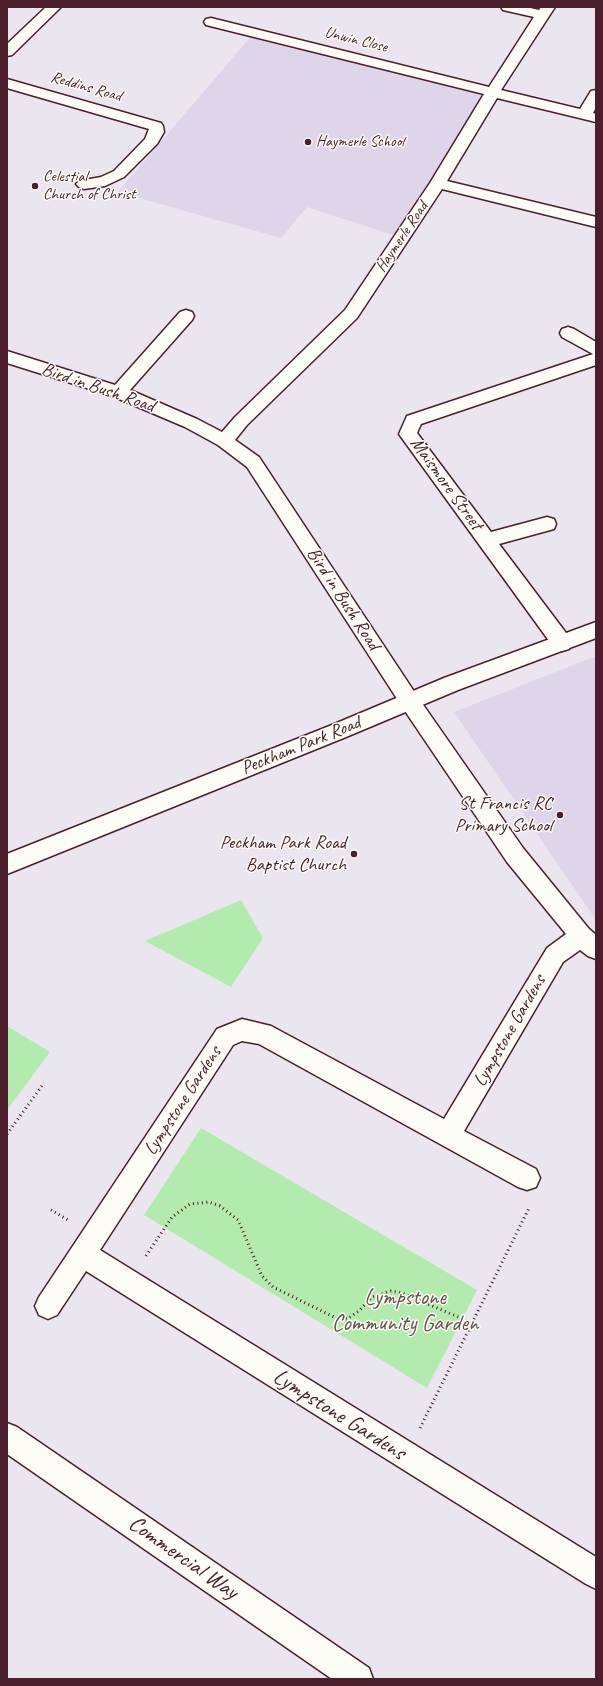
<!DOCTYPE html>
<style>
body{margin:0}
#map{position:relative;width:603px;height:1686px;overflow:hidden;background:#ebe5f0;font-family:Caveat,sans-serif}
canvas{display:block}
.frame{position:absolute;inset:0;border:8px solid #4a1f2b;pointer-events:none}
</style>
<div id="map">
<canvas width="603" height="1686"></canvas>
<div class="frame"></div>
</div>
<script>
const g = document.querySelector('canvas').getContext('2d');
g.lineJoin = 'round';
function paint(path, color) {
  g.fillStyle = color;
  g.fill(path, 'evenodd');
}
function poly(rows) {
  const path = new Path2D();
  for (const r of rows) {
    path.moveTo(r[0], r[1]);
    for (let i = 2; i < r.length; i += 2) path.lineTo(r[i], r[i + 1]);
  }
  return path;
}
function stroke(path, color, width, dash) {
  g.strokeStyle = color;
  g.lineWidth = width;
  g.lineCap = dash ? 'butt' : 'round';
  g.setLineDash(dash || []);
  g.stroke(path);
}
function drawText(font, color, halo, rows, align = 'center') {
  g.font = font + ' Caveat,sans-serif';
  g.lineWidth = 3;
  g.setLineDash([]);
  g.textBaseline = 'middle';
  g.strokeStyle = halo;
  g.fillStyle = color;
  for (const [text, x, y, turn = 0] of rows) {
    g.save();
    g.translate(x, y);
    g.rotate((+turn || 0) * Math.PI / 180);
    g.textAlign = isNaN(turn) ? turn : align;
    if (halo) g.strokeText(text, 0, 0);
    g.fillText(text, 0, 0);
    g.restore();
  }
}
paint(poly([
 [253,34,488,92,396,236,307,207,281,238,118,192],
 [596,656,596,920,454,712]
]), '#dfd5eb');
paint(poly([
 [241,900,263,938,231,987,145,941],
 [7,1026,50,1052,7,1110],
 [201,1128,477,1290,427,1388,144,1215]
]), '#b3ebae');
const minor = poly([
 [46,7,61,7,12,55,7,56,7,44,46,7],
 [501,7,526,7,539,10,541,7,555,7,501,90,580,109,591,91,596,90,596,107,593,113,596,114,596,122,497,98,447,181,596,217,596,227,442,189,357,318,247,425,235,440,259,457,417,696,523,848,589,929,596,935,596,959,588,956,580,950,563,962,464,1131,536,1169,540,1178,536,1187,527,1190,518,1187,259,1044,242,1041,233,1045,100,1250,596,1557,596,1589,586,1584,86,1271,57,1315,48,1319,39,1315,35,1306,39,1297,217,1029,242,1019,271,1026,444,1119,547,948,566,934,507,862,403,708,247,467,218,445,185,427,112,396,7,363,7,351,115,385,180,312,186,310,192,312,194,316,192,320,130,390,197,419,222,432,235,417,345,310,430,183,484,94,206,25,204,22,206,19,211,18,489,87,534,17,503,10,501,7],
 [7,79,161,123,163,126,164,132,157,144,124,177,105,186,84,189,79,187,76,184,79,181,101,177,114,171,145,139,149,129,7,88,7,79],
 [568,327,574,329,596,342,596,365,421,424,417,433,491,532,547,517,554,519,556,524,554,529,499,544,569,637,572,643,569,649,562,651,555,649,399,434,407,416,593,354,562,337,560,333,562,329,568,327],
 [7,1423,17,1427,369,1668,373,1679,332,1679,7,1454,7,1423]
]);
const major = poly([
 [596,622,596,638,458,690,346,737,7,874,7,854,332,725,444,678,596,622]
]);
stroke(minor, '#4a1f2b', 3);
stroke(major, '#4a1f2b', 3);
stroke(poly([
 [7,1134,44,1083],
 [51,1210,68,1220],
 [146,1256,172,1217,190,1204,209,1202,220,1206,238,1220,262,1276,273,1287,334,1317,347,1319,359,1311,372,1297,391,1291,402,1293,463,1319,471,1325],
 [420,1428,529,1208]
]), '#4a1f2b', 3, [1, 3.5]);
paint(minor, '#fdfcf7');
paint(major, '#fdfcf7');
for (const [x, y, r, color] of [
 [308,142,4,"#4a1f2b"],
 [35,186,4,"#4a1f2b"],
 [560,815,4,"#4a1f2b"],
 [354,854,4,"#4a1f2b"]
]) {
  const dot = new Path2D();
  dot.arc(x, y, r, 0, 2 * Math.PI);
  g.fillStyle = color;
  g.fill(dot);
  stroke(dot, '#fdfcf7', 1.5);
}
drawText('16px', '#4a1f2b', '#fdfcf7', [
 ["Unwin Close",356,40,14],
 ["Reddins Road",86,87,16],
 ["Haymerle Road",402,237,-56]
]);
drawText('16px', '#4a1f2b', '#fdfcf7', [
 ["Haymerle School",316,142],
 ["Celestial",43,177],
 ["Church of Christ",43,195]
], 'left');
drawText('19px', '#4a1f2b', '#fdfcf7', [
 ["Bird in Bush Road",98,388,19],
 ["Maismore Street",446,484,54],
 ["Bird in Bush Road",343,599,57],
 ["Peckham Park Road",301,746,-22],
 ["Lympstone Gardens",510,1031,-60],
 ["Lympstone Gardens",183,1101,-57]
]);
drawText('19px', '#4a1f2b', '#fdfcf7', [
 ["St Francis RC",552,804],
 ["Primary School",552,826],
 ["Peckham Park Road",346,843],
 ["Baptist Church",346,865]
], 'right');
drawText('23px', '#64524c', '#fdfcf7', [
 ["Lympstone",405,1298],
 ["Community Garden",405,1324]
]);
drawText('23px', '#4a1f2b', '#fdfcf7', [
 ["Lympstone Gardens",339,1415,32],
 ["Commercial Way",183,1558,35]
]);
</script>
